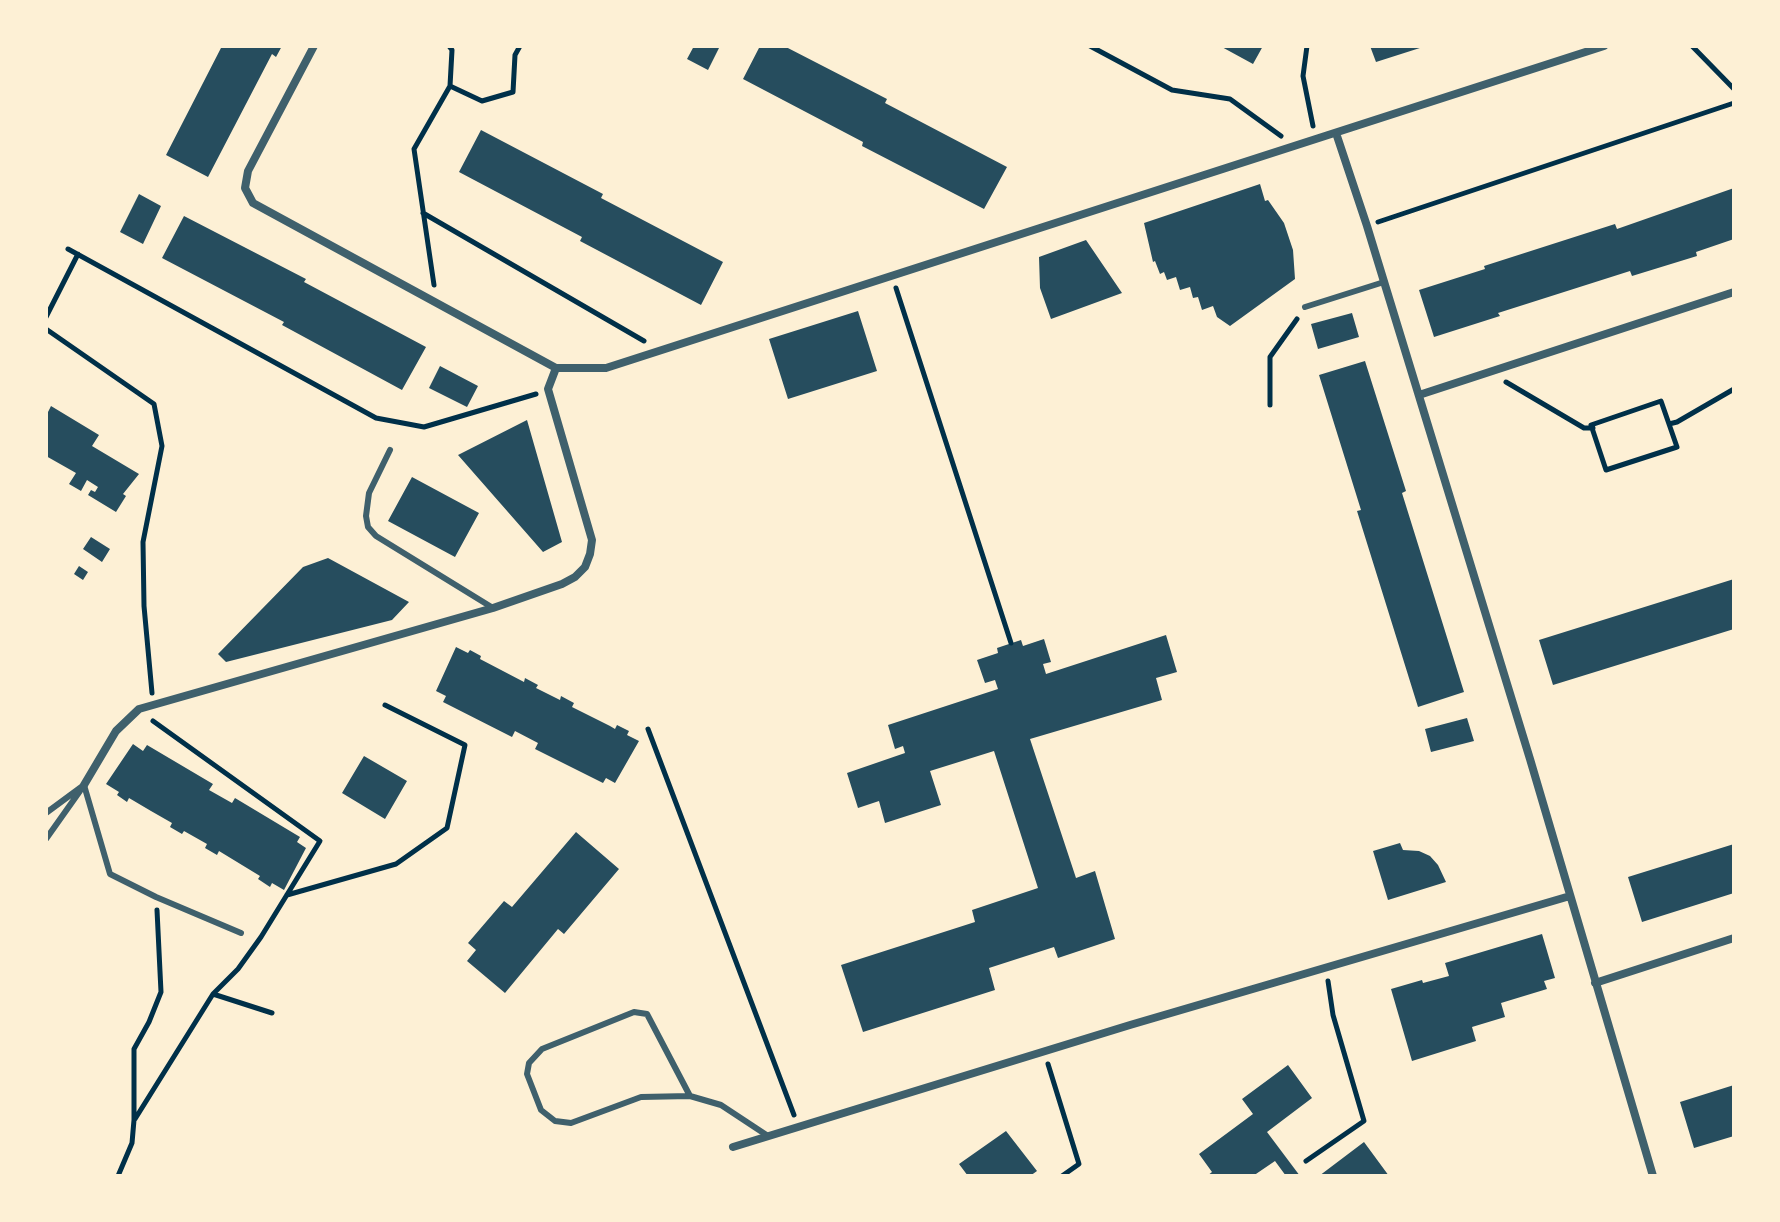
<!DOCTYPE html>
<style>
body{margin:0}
#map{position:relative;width:1780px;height:1222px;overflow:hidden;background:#fdf0d5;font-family:"DejaVu Sans",sans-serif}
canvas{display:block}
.frame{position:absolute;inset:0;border:48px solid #fdf0d5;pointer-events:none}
</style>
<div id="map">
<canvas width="1780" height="1222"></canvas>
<div class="frame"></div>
</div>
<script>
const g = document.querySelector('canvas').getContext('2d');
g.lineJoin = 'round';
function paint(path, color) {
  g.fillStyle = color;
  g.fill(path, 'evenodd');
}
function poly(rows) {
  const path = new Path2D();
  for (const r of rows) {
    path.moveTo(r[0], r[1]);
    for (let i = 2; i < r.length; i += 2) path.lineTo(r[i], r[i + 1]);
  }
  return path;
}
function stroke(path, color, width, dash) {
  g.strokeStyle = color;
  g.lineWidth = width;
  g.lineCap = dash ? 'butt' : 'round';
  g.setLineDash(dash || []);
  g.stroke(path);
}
paint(poly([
 [222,46,282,46,276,57,272,54,208,177,166,155],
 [694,46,720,46,708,70,687,59],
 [760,46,784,46,887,99,885,103,1007,167,984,209,862,146,863,142,743,79],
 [1220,46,1263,46,1253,64],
 [1370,46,1423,46,1423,47,1376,62],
 [481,130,603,194,601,198,723,262,701,305,580,241,582,237,459,172],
 [1260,184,1265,201,1268,200,1284,223,1293,250,1295,279,1230,326,1217,317,1213,306,1202,310,1198,297,1193,298,1190,287,1180,290,1176,277,1167,280,1164,272,1160,274,1155,261,1153,262,1144,223],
 [1734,188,1734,239,1696,252,1697,256,1632,276,1630,271,1498,313,1500,316,1434,337,1419,290,1485,269,1484,266,1615,224,1617,229],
 [139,194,161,206,143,244,120,232],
 [184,216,306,279,304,282,426,347,402,390,282,325,284,322,162,258],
 [1086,240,1122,293,1051,319,1040,288,1039,257],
 [858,311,877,371,788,399,769,339],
 [1352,313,1359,337,1318,349,1311,324],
 [1365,361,1406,491,1402,493,1464,692,1418,707,1357,511,1361,510,1319,375],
 [440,366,478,386,467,407,429,388],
 [51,406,99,435,92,446,139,474,123,494,126,496,116,512,88,495,91,490,95,492,98,487,87,480,81,491,69,484,76,473,46,456,46,416],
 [527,420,562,542,543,552,458,455],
 [412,477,479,513,455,557,388,521],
 [91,537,110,549,102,562,83,549],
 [328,558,409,602,392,620,226,662,218,654,303,567],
 [79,566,88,572,83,580,74,574],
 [1734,579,1734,629,1553,685,1539,640],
 [1166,635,1177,672,1156,678,1162,700,1030,739,1076,878,1095,871,1115,939,1058,958,1054,947,989,968,995,990,863,1032,841,965,975,922,972,910,1038,888,994,751,930,771,941,805,885,823,879,801,858,808,847,773,905,753,903,746,895,749,888,725,998,689,995,680,985,683,977,660,998,653,997,648,1021,640,1023,646,1044,639,1051,662,1043,664,1046,674],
 [456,647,468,653,470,650,481,656,480,659,524,682,525,678,538,685,536,688,560,700,561,696,574,703,572,707,610,726,615,729,617,725,629,731,627,735,639,741,615,783,606,778,603,783,535,749,538,743,515,731,512,737,443,702,446,696,436,691],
 [1467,718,1474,741,1431,752,1425,729],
 [133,744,143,751,147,745,213,784,209,790,232,803,235,798,300,837,297,842,306,848,284,890,272,883,270,887,258,879,260,876,219,851,217,855,205,848,207,844,184,831,182,834,170,827,172,823,151,811,129,798,127,802,117,795,119,792,106,784],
 [364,756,407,781,385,819,342,793],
 [576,832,619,869,564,934,558,929,505,993,467,961,476,950,468,943,504,901,512,907],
 [1400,843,1403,850,1419,851,1430,856,1438,865,1446,882,1388,900,1373,851],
 [1734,844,1734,893,1642,922,1628,877],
 [1542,934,1555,978,1544,981,1547,989,1501,1003,1505,1017,1472,1027,1476,1041,1412,1061,1391,989,1422,980,1423,983,1449,976,1445,963],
 [1288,1065,1312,1098,1267,1132,1300,1176,1286,1176,1275,1161,1253,1176,1207,1176,1212,1172,1199,1154,1253,1114,1242,1099],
 [1734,1085,1734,1136,1694,1148,1680,1102],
 [1006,1131,1037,1171,1030,1176,968,1176,959,1164],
 [1364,1142,1389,1176,1319,1176]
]), '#264d5e');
stroke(poly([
 [1090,46,1172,90,1230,99,1281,136],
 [1307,46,1303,76,1313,126],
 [1692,46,1734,89],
 [450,86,482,101,513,92,515,55,520,46],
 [423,213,644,341],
 [1378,222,1734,103],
 [68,249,376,418,424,427,536,394],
 [434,285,414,149,450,86,452,50,449,46],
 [896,288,1011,643],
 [46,317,78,254],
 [46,329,154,404,162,446,143,542,144,606,152,693],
 [1506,382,1584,428,1593,428],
 [1661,401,1677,447,1606,470,1591,425,1661,401],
 [1270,405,1270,357,1297,319],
 [1669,424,1677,422,1734,389],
 [153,721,320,841,261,937,238,969,213,994],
 [648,729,794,1115],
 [287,895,396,864,447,828,465,745,385,705],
 [1048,1064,1079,1164,1062,1176],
 [135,1119,213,994,272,1013],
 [1306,1161,1364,1121,1333,1015,1328,981],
 [118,1176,132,1143,134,1120,134,1049,149,1022,161,992,157,910]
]), '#003049', 5);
stroke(poly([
 [1305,307,1384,282],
 [390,450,369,493,366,516,368,527,376,536,493,608],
 [46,813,84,785,110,874,156,897,241,933],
 [46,839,80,791],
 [690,1096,647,1014,634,1012,542,1049,529,1063,527,1074,541,1110,555,1121,571,1123,641,1097,690,1096,721,1105,768,1136]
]), '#3f606c', 6);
stroke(poly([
 [314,46,248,171,245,188,253,203,556,368,606,368,1604,46],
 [1336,133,1367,226,1530,759,1653,1176],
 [1419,395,1734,292],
 [84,785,116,731,139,709,493,608,562,584,575,577,585,567,590,554,592,540,548,389,556,368],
 [1595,983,1734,938],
 [733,1147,1130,1025,1570,896]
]), '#3f606c', 8);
</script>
